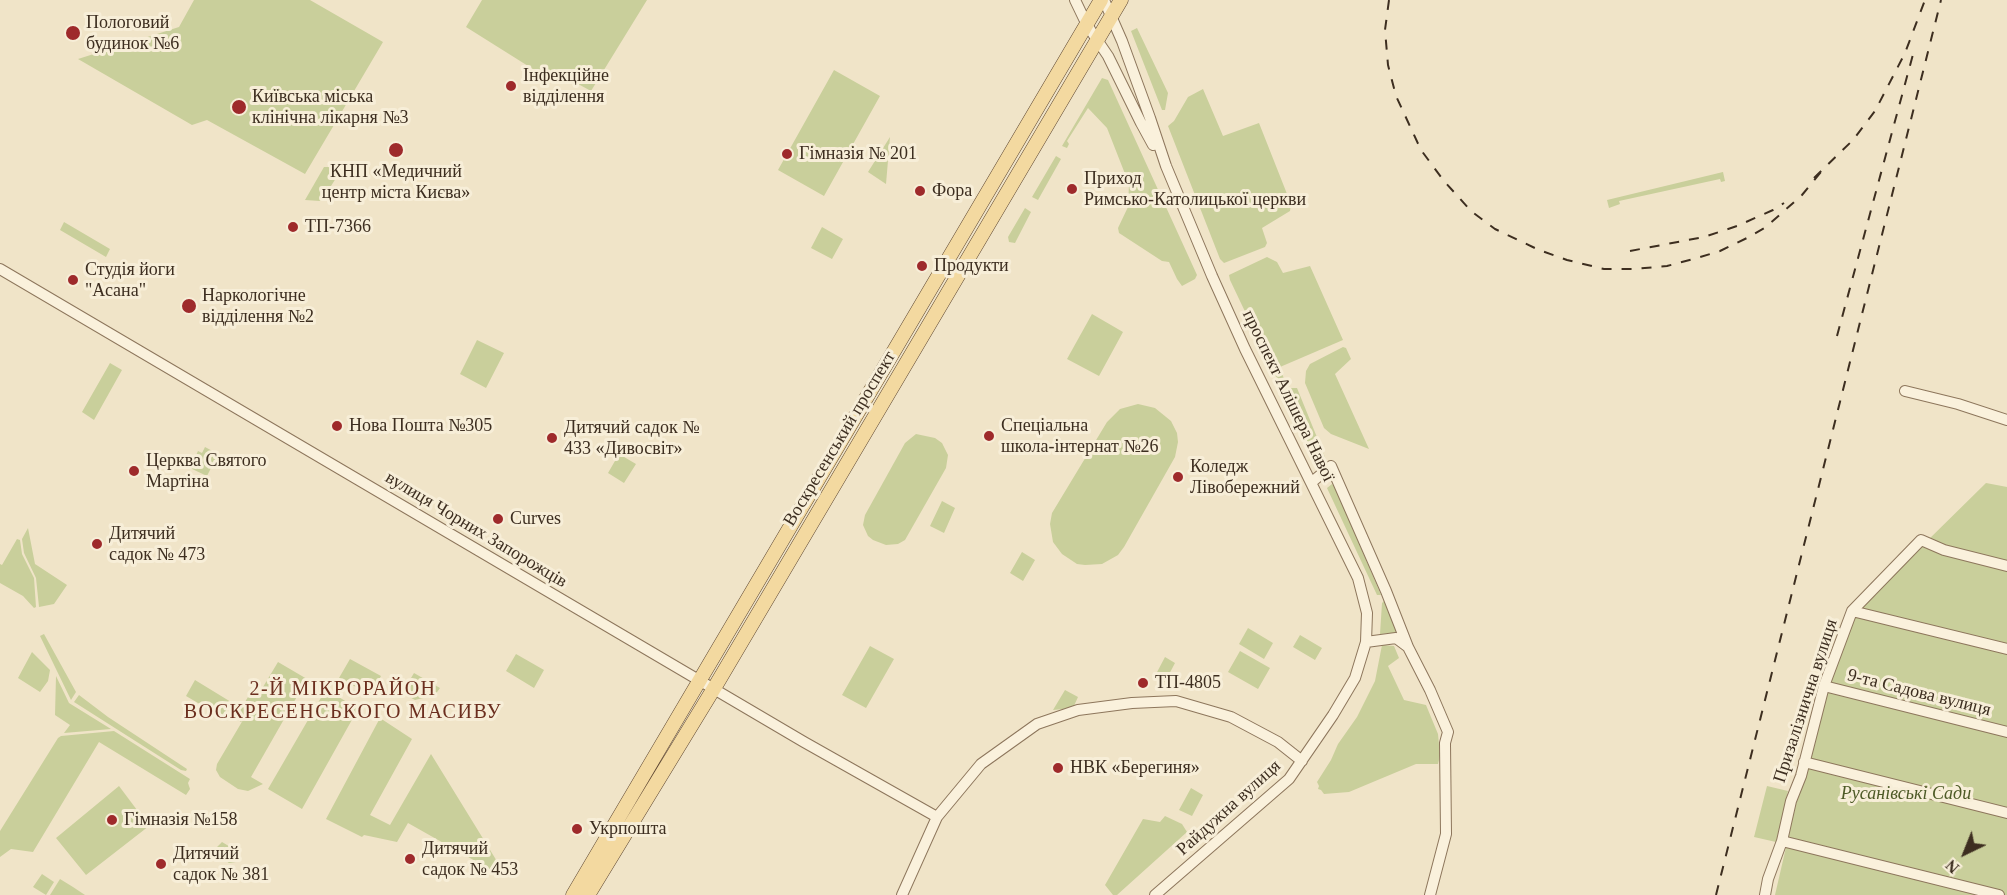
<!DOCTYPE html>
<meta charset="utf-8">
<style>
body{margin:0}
#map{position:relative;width:2007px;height:895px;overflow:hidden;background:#f0e4c8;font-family:Georgia,serif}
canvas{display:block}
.north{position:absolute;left:1935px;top:823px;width:60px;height:60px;-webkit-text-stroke:4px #f7eed8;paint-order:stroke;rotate:223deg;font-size:16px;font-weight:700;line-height:24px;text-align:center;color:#3d2e20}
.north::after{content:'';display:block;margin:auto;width:21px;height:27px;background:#3d2e20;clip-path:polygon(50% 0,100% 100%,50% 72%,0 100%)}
</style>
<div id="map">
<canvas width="2007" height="895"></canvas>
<div class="north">N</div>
</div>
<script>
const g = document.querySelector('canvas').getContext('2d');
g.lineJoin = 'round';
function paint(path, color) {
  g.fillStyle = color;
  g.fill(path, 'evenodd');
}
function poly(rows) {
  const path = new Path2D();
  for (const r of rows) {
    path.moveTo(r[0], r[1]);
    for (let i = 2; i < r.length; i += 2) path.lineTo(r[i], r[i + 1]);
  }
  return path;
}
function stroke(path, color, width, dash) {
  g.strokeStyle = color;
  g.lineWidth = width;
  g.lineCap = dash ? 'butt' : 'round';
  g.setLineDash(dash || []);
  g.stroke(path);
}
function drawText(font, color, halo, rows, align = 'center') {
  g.font = font + ' Georgia,serif';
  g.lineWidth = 6;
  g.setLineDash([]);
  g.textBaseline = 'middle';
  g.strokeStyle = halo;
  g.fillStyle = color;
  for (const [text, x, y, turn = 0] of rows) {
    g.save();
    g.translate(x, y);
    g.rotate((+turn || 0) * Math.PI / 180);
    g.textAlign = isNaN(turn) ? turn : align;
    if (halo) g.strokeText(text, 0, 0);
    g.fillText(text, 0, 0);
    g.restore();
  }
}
paint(poly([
 [194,0,310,0,383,42,305,174,207,120,192,125,78,59,179,27],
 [482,0,647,0,591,91,556,72,544,76,466,27],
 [1137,28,1168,93,1165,110,1162,110,1131,31],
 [834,70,880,96,824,196,778,170],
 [1102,78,1108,80,1197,275,1195,279,1182,286,1177,279,1169,262,1162,261,1119,233,1118,228,1128,207,1129,184,1107,128,1088,108,1067,141,1069,144,1067,148,1062,146],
 [1203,89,1223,136,1259,123,1291,204,1290,211,1262,228,1267,243,1265,247,1224,263,1220,259,1168,126,1174,121,1188,97],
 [890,137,886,184,868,172],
 [1056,156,1061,159,1038,200,1032,197],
 [324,167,329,167,336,171,338,175,324,197,320,201,305,200],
 [1723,172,1725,181,1721,182,1720,179,1619,201,1620,204,1609,208,1607,200],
 [1025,208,1031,212,1015,243,1009,242,1008,237],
 [64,222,110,249,106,257,60,230],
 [822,227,843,239,832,259,811,248],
 [1267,257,1277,262,1283,273,1310,266,1343,340,1280,367,1287,388,1297,388,1327,462,1325,467,1318,465,1230,280,1229,275],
 [1092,314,1123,332,1099,376,1067,359],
 [477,340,504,353,486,388,460,374],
 [1343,347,1346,348,1351,359,1335,374,1369,449,1331,434,1324,428,1305,383,1306,371,1310,364],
 [110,363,122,370,94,420,82,412],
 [1138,404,1155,408,1171,421,1177,433,1178,442,1175,457,1124,547,1118,555,1102,564,1085,565,1077,564,1062,554,1053,542,1050,524,1052,513,1107,422,1120,409],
 [916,434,935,438,942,443,948,455,946,468,905,540,898,544,886,545,873,540,868,536,863,525,865,515,905,443],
 [205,447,218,454,207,476,190,468,198,451,202,453],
 [619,454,636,464,624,483,608,473],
 [1986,483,2007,487,2007,895,1775,895,1796,804,1809,763,1829,688,1854,617,1862,605],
 [1332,484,1335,487,1381,595,1377,595,1327,488],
 [942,501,955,508,944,533,930,526],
 [28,528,35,564,67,585,54,604,39,607,36,578,24,553,22,539],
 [17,539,20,540,22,554,34,578,36,607,34,608,23,596,0,583,0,564,2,565],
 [1022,552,1035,560,1023,581,1010,573],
 [1384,601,1397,633,1380,634,1382,603],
 [1248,628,1273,643,1264,659,1239,644],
 [44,634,76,692,71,700,40,636],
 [1300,635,1322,648,1315,660,1293,647],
 [1382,645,1394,646,1399,658,1388,666,1404,700,1426,705,1438,734,1440,756,1438,764,1416,764,1349,792,1324,794,1321,790,1318,789,1319,786,1317,782,1331,760,1338,744,1357,717,1375,681],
 [870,646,894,659,866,708,842,695],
 [1240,651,1270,668,1258,689,1228,672],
 [32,652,50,670,48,681,40,692,18,678],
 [516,654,544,670,534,688,506,671],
 [1165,657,1175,663,1165,682,1155,676],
 [350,659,381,676,371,695,339,678],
 [278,662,307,679,251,777,263,784,248,791,238,789,220,777,216,770,217,764,243,720,241,722,235,718,253,689,260,692],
 [414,673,440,688,435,695,415,700,402,693],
 [56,676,69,703,111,729,64,733,70,725,55,715],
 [195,680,231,702,222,717,186,696],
 [326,689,358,709,302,809,268,789],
 [1065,690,1078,697,1073,708,1053,710],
 [79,695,108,717,187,769,186,771,181,770,74,702],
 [380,718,412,739,370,815,390,825,431,754,503,871,500,875,408,823,397,842,364,835,362,837,326,819],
 [114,731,190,779,188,783,190,789,186,795,99,742,33,852,11,849,0,857,0,831,58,738,61,736],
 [119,786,149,826,86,875,56,838],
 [1767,786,1788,791,1776,842,1754,837],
 [1191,788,1203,795,1192,816,1179,810],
 [1165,816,1182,824,1187,832,1117,895,1113,895,1105,885,1143,819,1160,822],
 [222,842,232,848,236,862,229,863,219,856,216,848],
 [42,874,54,882,46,895,33,887],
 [60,879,73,887,85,895,50,895]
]), '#c9cf9b');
const minor = poly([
 [1075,0,1087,25,1108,56,1141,123,1153,145],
 [1104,0,1122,41,1150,118,1166,166,1212,276,1245,349,1358,578,1367,613,1366,642,1355,678,1333,715,1289,779,1155,895],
 [0,269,804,742,937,817],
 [1905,391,1958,404,2007,420],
 [1312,482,1331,466,1386,591,1408,647],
 [1852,611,2007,649],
 [1366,642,1396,638,1408,647,1430,690,1448,732,1445,743,1446,834,1430,895],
 [1824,686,2007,732],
 [1804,762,2007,813],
 [1782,841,1999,895],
 [902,895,937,817,981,764,1037,724,1078,710,1132,703,1176,701,1231,717,1278,742,1302,761],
 [1765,895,1768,879,1782,841,1791,801,1801,776,1824,686,1852,611,1921,540,1944,550,2007,566]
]);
const major = poly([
 [573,895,1101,0],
 [588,895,716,685,1121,0]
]);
stroke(minor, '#8d765c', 12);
stroke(major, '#5b4430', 15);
stroke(minor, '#faf1dc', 10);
stroke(major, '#f3d9a0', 14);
stroke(poly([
 [1389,0,1385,30,1388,65,1396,96,1421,150,1444,181,1471,211,1495,229,1539,250,1567,260,1604,269,1634,269,1667,266,1697,258,1720,251,1747,238,1766,227,1802,195,1821,172],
 [1814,178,1853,140,1875,111,1905,53,1925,0],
 [1630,251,1704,237,1737,226,1773,210,1784,203],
 [1837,336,1915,47],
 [1716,895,1941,0]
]), '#3d2e20', 2, [10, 10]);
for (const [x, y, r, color] of [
 [73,33,8,"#9e2a2b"],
 [511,86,6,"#9e2a2b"],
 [239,107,8,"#9e2a2b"],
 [396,150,8,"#9e2a2b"],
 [787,154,6,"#9e2a2b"],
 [1072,189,6,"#9e2a2b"],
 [920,191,6,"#9e2a2b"],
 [293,227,6,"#9e2a2b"],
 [922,266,6,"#9e2a2b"],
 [73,280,6,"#9e2a2b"],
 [189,306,8,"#9e2a2b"],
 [337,426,6,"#9e2a2b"],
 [989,436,6,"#9e2a2b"],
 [552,438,6,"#9e2a2b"],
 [134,471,6,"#9e2a2b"],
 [1178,477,6,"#9e2a2b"],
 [498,519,6,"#9e2a2b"],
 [97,544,6,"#9e2a2b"],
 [1143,683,6,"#9e2a2b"],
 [1058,768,6,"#9e2a2b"],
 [112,820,6,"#9e2a2b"],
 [577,829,6,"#9e2a2b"],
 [410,859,6,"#9e2a2b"],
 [161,864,6,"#9e2a2b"]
]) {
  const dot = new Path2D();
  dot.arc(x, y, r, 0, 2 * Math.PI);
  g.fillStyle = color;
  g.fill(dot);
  stroke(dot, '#f7eed8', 2);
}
drawText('18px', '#3d2e20', '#f7eed8', [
 ["Пологовий",86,23],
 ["будинок №6",86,44],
 ["Інфекційне",523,76],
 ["відділення",523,97],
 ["Київська міська",252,97],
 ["клінічна лікарня №3",252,118],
 ["Гімназія № 201",799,154],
 ["КНП «Медичний",396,172,"center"],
 ["центр міста Києва»",396,193,"center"],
 ["Приход",1084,179],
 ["Римсько-Католицької церкви",1084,200],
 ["Фора",932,191],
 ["ТП-7366",305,227],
 ["Продукти",934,266],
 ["Студія йоги",85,270],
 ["\"Асана\"",85,291],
 ["Наркологічне",202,296],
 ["відділення №2",202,317],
 ["Нова Пошта №305",349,426],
 ["Спеціальна",1001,426],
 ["школа-інтернат №26",1001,447],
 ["Дитячий садок №",564,428],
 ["433 «Дивосвіт»",564,449],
 ["Церква Святого",146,461],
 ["Мартіна",146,482],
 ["Коледж",1190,467],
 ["Лівобережний",1190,488],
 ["Curves",510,519],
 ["Дитячий",109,534],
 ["садок № 473",109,555],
 ["ТП-4805",1155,683],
 ["НВК «Берегиня»",1070,768],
 ["Гімназія №158",124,820],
 ["Укрпошта",589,829],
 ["Дитячий",422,849],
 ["садок № 453",422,870],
 ["Дитячий",173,854],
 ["садок № 381",173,875]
], 'left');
drawText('18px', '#3d2e20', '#f7eed8', [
 ["проспект Алішера Навої",1288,396,64],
 ["Воскресенський проспект",840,439,-59],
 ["вулиця Чорних Запорожців",476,530,31],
 ["9-та Садова вулиця",1919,693,14],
 ["Призалізнична вулиця",1806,701,-72],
 ["Райдужна вулиця",1229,808,-42]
]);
drawText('italic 18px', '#4d5a26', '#f7eed8', [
 ["Русанівські Сади",1906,794]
]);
g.letterSpacing = '1.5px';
drawText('20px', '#6b2e1e', '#f7eed8', [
 ["2-Й МІКРОРАЙОН",343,690],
 ["ВОСКРЕСЕНСЬКОГО МАСИВУ",343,713]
]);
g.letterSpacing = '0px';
</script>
